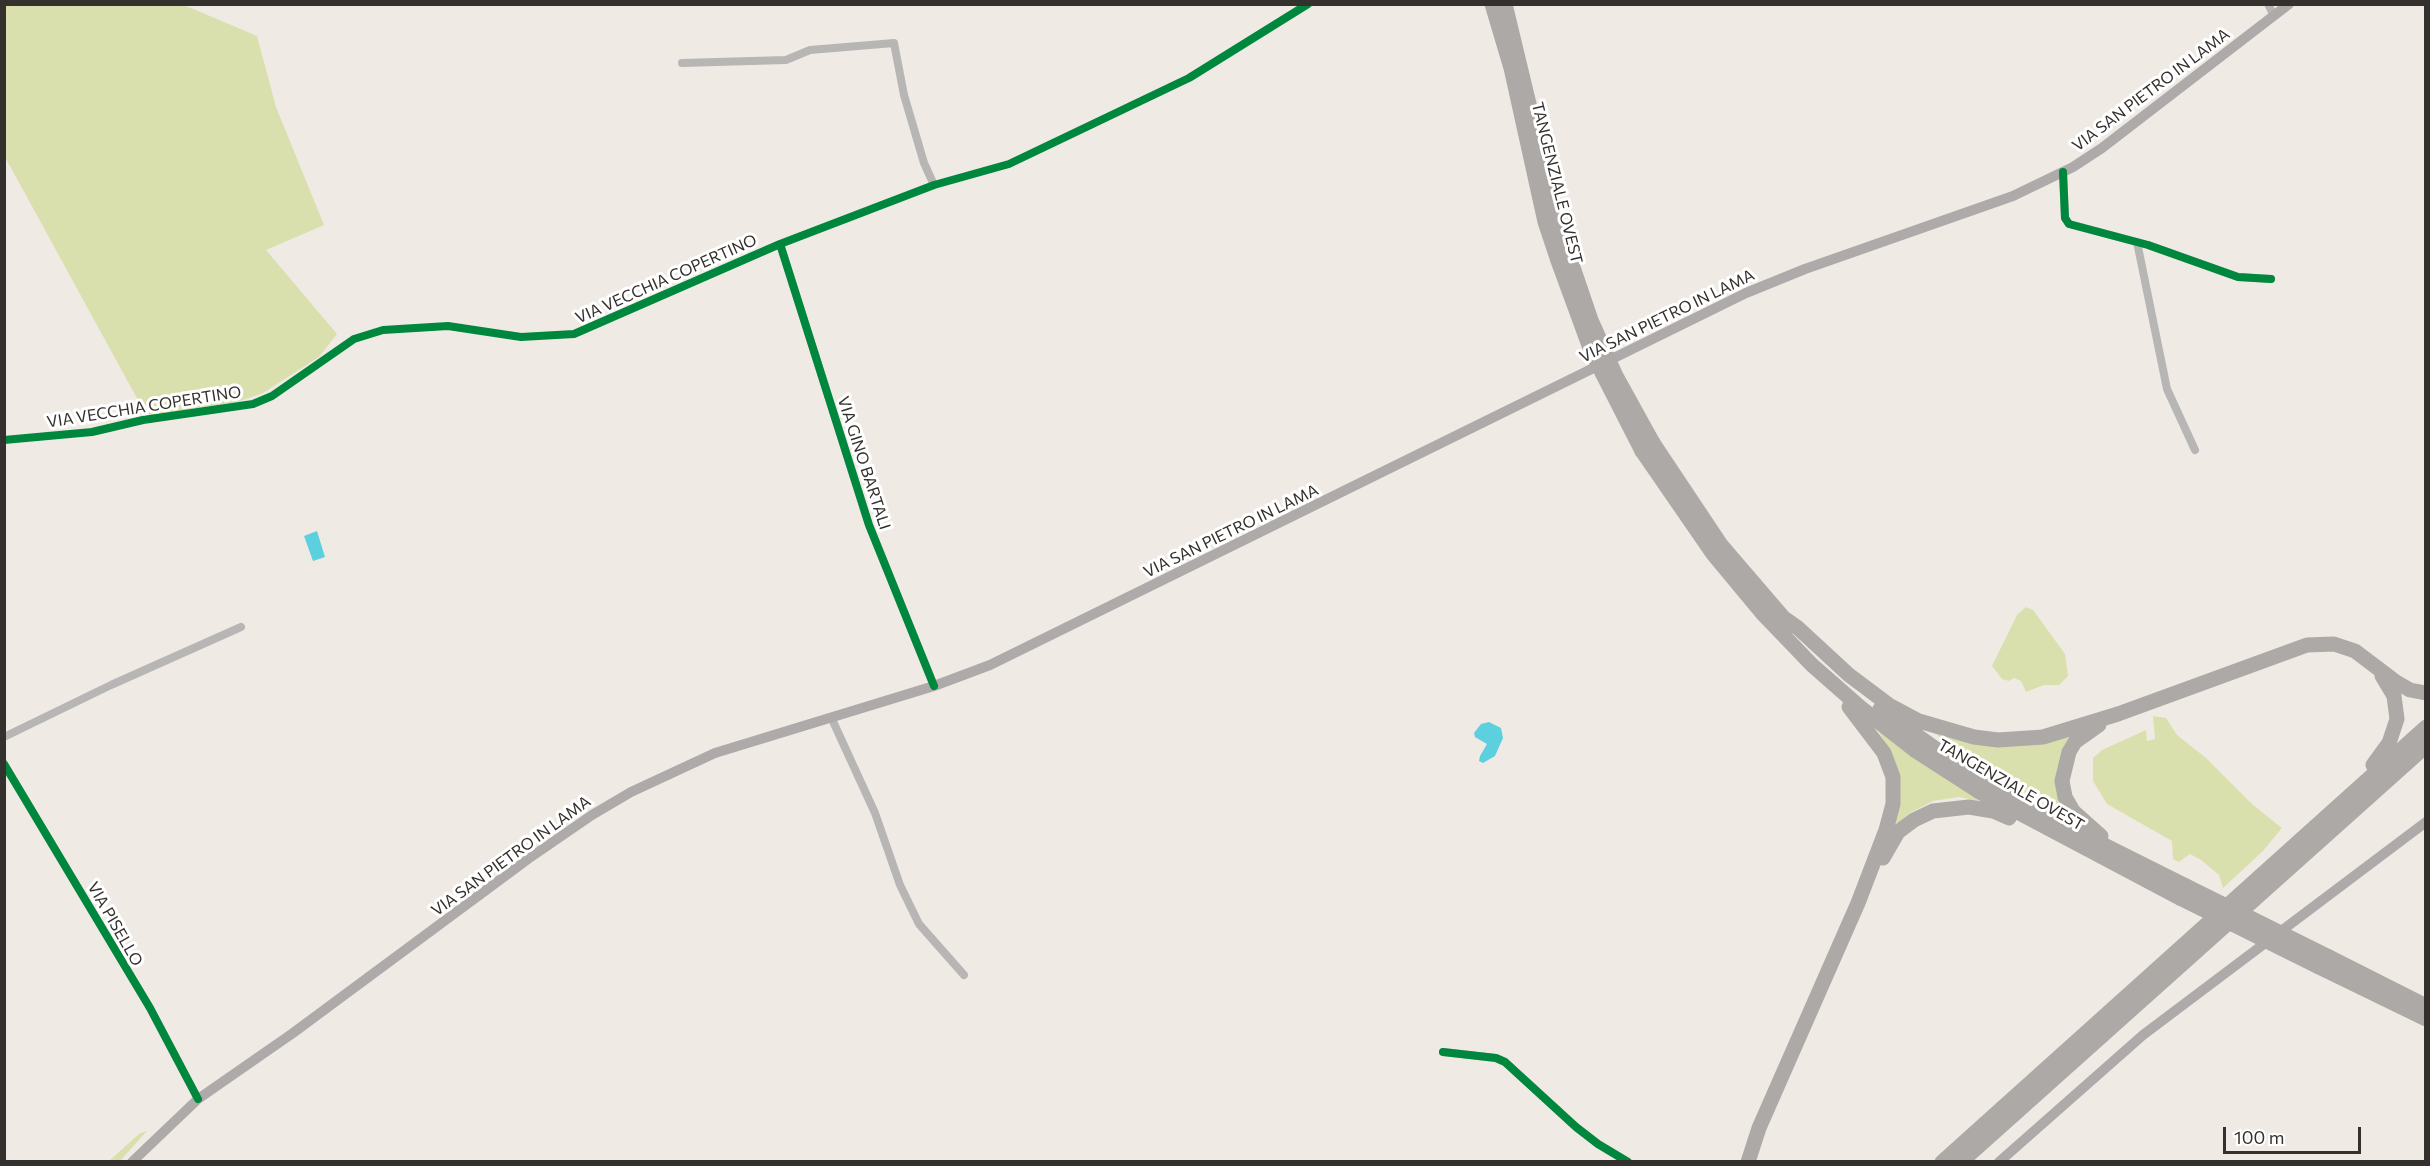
<!DOCTYPE html>
<style>
body{margin:0}
#map{position:relative;width:2430px;height:1166px;overflow:hidden;background:#f0eae5;font-family:Commissioner,sans-serif}
canvas{display:block}
.frame{position:absolute;inset:0;border:6px solid #34302d;pointer-events:none}
.scale{position:absolute;left:2223px;top:1127px;width:138px;height:27px;box-sizing:border-box;border:3px solid #34302d;border-top:0;padding-left:8px;font-size:18px;line-height:21px;white-space:nowrap;color:#34302d;-webkit-text-stroke:4px #fff;paint-order:stroke}
</style>
<div id="map">
<canvas width="2430" height="1166"></canvas>
<div class="frame"></div>
<div class="scale">100 m</div>
</div>
<script>
const g = document.querySelector('canvas').getContext('2d');
g.lineJoin = 'round';
function paint(path, color) {
  g.fillStyle = color;
  g.fill(path, 'evenodd');
}
function poly(rows) {
  const path = new Path2D();
  for (const r of rows) {
    path.moveTo(r[0], r[1]);
    for (let i = 2; i < r.length; i += 2) path.lineTo(r[i], r[i + 1]);
  }
  return path;
}
function stroke(path, color, width, dash) {
  g.strokeStyle = color;
  g.lineWidth = width;
  g.lineCap = dash ? 'butt' : 'round';
  g.setLineDash(dash || []);
  g.stroke(path);
}
function drawText(font, color, halo, rows, align = 'center') {
  g.font = font + ' Commissioner,sans-serif';
  g.lineWidth = 6;
  g.setLineDash([]);
  g.textBaseline = 'middle';
  g.strokeStyle = halo;
  g.fillStyle = color;
  for (const [text, x, y, turn = 0] of rows) {
    g.save();
    g.translate(x, y);
    g.rotate((+turn || 0) * Math.PI / 180);
    g.textAlign = isNaN(turn) ? turn : align;
    if (halo) g.strokeText(text, 0, 0);
    g.fillText(text, 0, 0);
    g.restore();
  }
}
paint(poly([
 [5,5,184,5,257,36,276,107,324,225,266,250,337,334,319,357,263,393,237,402,152,415,145,413,5,157],
 [2026,607,2033,610,2065,654,2068,676,2059,685,2044,685,2026,692,2021,681,2014,678,2009,681,2002,679,1992,666,2017,615],
 [2153,716,2166,718,2177,735,2206,758,2253,805,2282,828,2263,851,2223,888,2219,875,2201,860,2190,854,2179,862,2173,859,2172,841,2107,804,2093,781,2093,758,2102,750,2146,730,2147,741,2155,739],
 [1876,727,1985,802,1959,797,1933,801,1910,813,1894,828,1891,754],
 [1931,731,2073,735,2064,748,2073,817,2014,787],
 [147,1131,120,1161,109,1161,140,1133]
]), '#dae0ad');
paint(poly([
 [317,531,325,557,313,561,304,536],
 [1489,722,1501,728,1503,738,1495,756,1483,763,1479,761,1480,756,1487,744,1475,737,1474,733,1481,724]
]), '#5cd0df');
stroke(poly([
 [2268,4,2274,16],
 [682,63,786,60,810,50,894,43,904,95,924,163,934,185],
 [2063,172,2065,218,2069,224,2148,245,2238,277,2271,279],
 [2137,242,2167,389,2195,450],
 [780,244,869,525,934,686],
 [831,717,875,813,900,885,919,924,964,975],
 [4,737,111,685,241,627],
 [4,764,150,1008,198,1099],
 [1443,1052,1496,1058,1505,1062,1576,1127,1598,1144,1628,1162]
]), '#b8b5b5', 8);
stroke(poly([
 [132,1162,198,1099,293,1033,528,859,592,815,631,792,715,753,934,686,990,665,1746,293,1805,269,2013,196,2073,167,2102,148,2289,4],
 [1999,1162,2143,1035,2426,822]
]), '#aeaaaa', 10);
stroke(poly([
 [1653,443,1721,545,1788,623],
 [1642,451,1713,554,1762,613,1812,665,1861,708,1916,751,1978,791,2180,898],
 [1781,616,1798,628,1849,675,1889,705,1919,721,1974,737,1998,740,2043,737,2118,714,2307,645,2334,644,2355,651,2396,682,2410,690,2426,693],
 [1880,709,1960,766,2036,811,2186,886],
 [2099,725,2075,742,2069,752,2062,781,2065,797,2073,811,2101,836],
 [2373,765,2389,743,2397,719,2394,696,2382,676],
 [1883,858,1898,832,1914,820,1933,811,1969,807,1993,811,2009,818],
 [2329,957,2426,1006],
 [2319,967,2426,1019],
 [1748,1162,1759,1128,1858,903,1886,830,1893,804,1893,777,1884,753,1849,707],
 [1942,1162,2426,727],
 [1961,1162,2426,746]
]), '#aca9a7', 15);
stroke(poly([
 [1492,4,1511,68,1545,222,1558,261,1591,351,1642,451],
 [1505,4,1556,216,1573,267,1591,320,1616,376,1653,443],
 [2186,886,2329,957],
 [2180,898,2319,967]
]), '#aca9a7', 15);
stroke(poly([
 [2063,172,2065,218,2069,224,2148,245,2238,277,2271,279],
 [780,244,869,525,934,686],
 [4,440,92,432,143,420,253,404,272,396,354,339,383,330,448,326,521,337,574,334,780,244,934,185,1009,164,1189,78,1308,4],
 [4,764,150,1008,198,1099],
 [1443,1052,1496,1058,1505,1062,1576,1127,1598,1144,1628,1162]
]), '#00873e', 8);
drawText('16px', '#34302d', '#fff', [
 ["VIA SAN PIETRO IN LAMA",2151,90,-37],
 ["TANGENZIALE OVEST",1557,183,76],
 ["VIA VECCHIA COPERTINO",666,279,-24],
 ["VIA SAN PIETRO IN LAMA",1667,316,-26],
 ["VIA VECCHIA COPERTINO",144,407,-9],
 ["VIA GINO BARTALI",864,463,72],
 ["VIA SAN PIETRO IN LAMA",1231,531,-26],
 ["TANGENZIALE OVEST",2011,785,30],
 ["VIA SAN PIETRO IN LAMA",511,856,-36],
 ["VIA PISELLO",115,924,60]
]);
</script>
